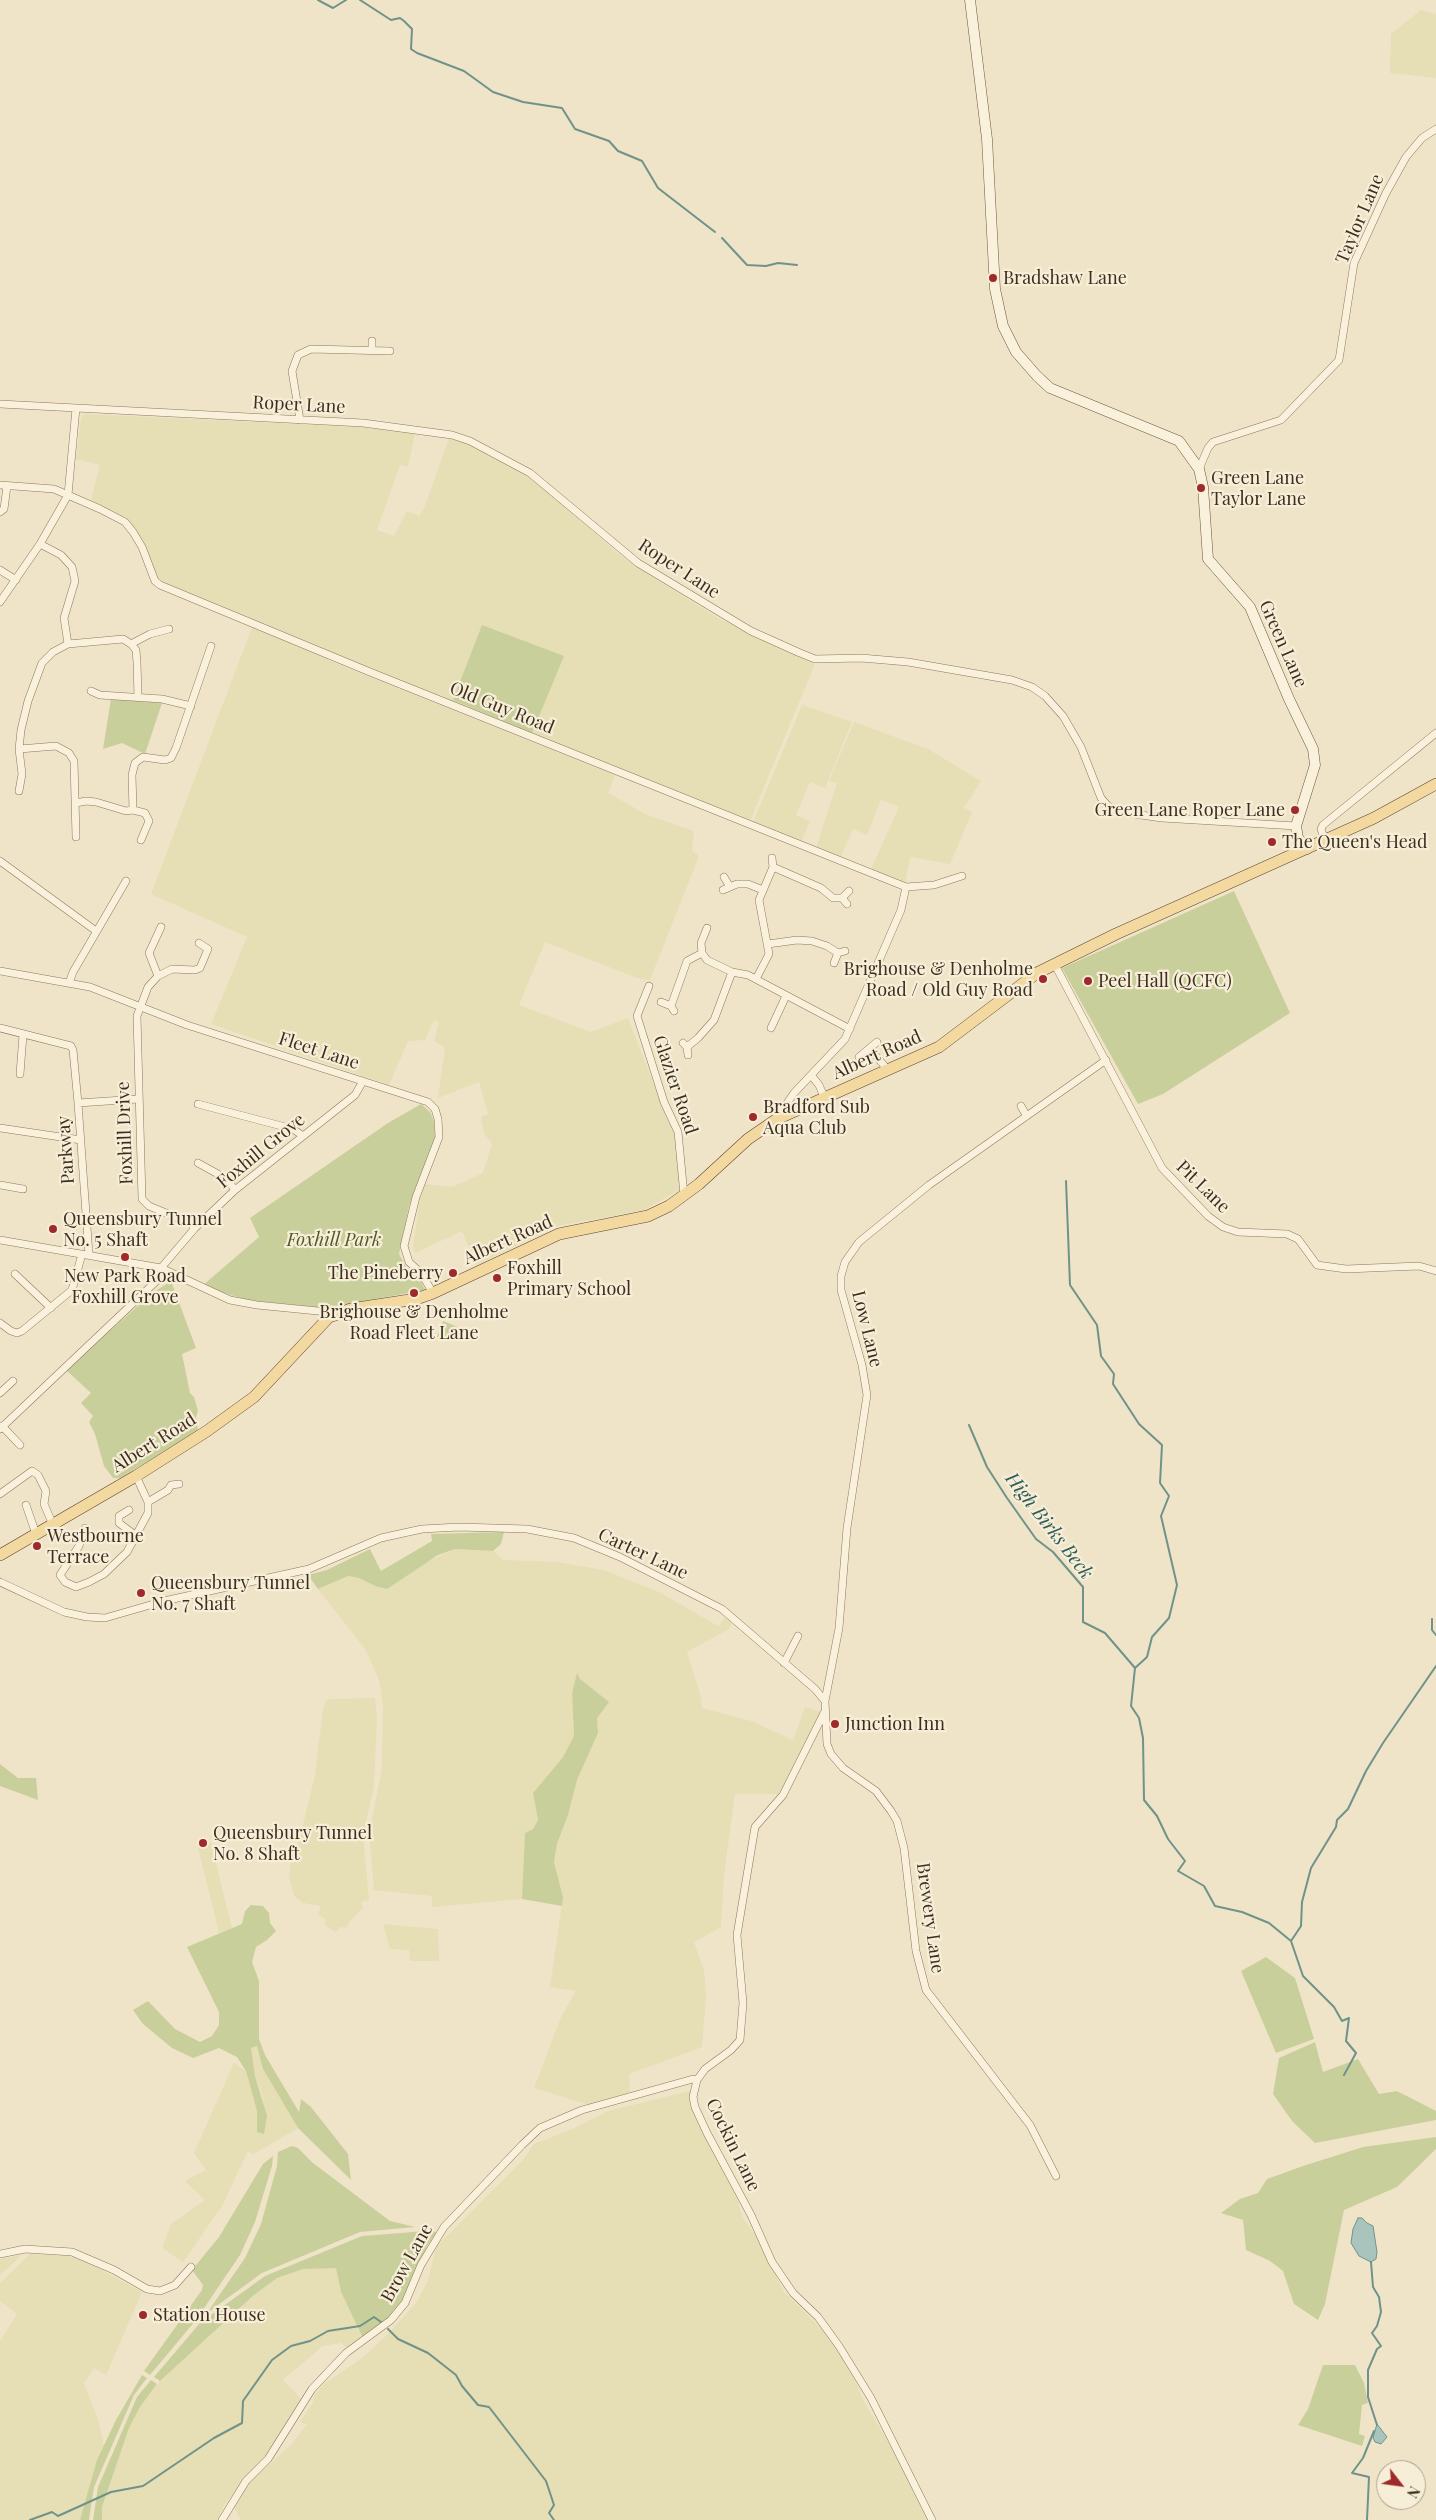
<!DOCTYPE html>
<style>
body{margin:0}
#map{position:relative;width:1436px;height:2520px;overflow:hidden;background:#f0e4c8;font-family:"Playfair Display",serif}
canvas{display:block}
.north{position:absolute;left:1376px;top:2460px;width:50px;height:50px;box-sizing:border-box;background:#f7eed8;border:1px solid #ada18e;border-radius:50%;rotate:120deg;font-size:14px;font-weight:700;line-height:20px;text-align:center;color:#3d2e20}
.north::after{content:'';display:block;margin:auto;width:18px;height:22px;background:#9e2a2b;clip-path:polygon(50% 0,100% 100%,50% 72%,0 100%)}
</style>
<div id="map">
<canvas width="1436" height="2520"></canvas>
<div class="north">N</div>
</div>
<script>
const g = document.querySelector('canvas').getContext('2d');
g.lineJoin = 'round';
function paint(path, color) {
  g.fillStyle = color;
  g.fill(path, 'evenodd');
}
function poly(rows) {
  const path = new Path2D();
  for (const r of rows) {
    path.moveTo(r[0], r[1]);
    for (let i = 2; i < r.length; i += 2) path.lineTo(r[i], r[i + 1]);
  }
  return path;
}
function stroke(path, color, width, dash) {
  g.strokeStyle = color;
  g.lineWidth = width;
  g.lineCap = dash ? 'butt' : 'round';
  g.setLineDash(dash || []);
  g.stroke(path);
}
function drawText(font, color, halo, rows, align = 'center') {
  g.font = font + ' "Playfair Display",serif';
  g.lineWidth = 4.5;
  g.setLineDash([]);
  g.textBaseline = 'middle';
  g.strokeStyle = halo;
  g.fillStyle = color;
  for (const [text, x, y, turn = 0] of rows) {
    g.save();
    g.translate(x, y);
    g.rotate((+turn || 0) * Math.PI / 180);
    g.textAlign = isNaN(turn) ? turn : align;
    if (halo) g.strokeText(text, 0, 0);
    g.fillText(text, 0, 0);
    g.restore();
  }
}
paint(poly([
 [1421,10,1436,14,1436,78,1390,73,1391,34],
 [84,414,361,427,415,434,408,467,400,465,377,530,394,536,407,511,419,516,425,506,449,438,468,443,504,461,535,481,621,556,662,583,720,619,815,664,750,821,331,653,328,660,615,775,608,793,647,815,694,831,692,851,699,856,650,980,637,978,545,942,519,1005,591,1032,628,1018,668,1121,676,1134,680,1166,679,1190,644,1210,557,1226,476,1265,462,1231,415,1253,413,1247,420,1197,425,1184,452,1187,483,1173,492,1144,484,1133,481,1117,488,1114,479,1082,438,1098,445,1048,434,1041,439,1022,434,1020,425,1040,408,1041,389,1085,211,1024,247,937,151,894,254,622,161,582,156,576,145,545,127,518,91,500,100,465,76,459,81,418],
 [802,705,852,722,825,788,810,782,796,815,810,821,801,842,753,822],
 [854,722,928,749,981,781,964,808,972,812,950,864,910,857,905,883,873,871,872,867,899,807,881,800,867,835,853,829,840,858,816,848,837,783,829,781],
 [455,1549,493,1551,504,1560,557,1562,604,1570,659,1592,718,1626,725,1618,732,1622,729,1629,687,1652,701,1697,702,1708,751,1721,793,1740,805,1707,821,1712,784,1787,778,1794,735,1794,724,1875,721,1927,694,1942,704,1971,706,1996,702,2047,629,2074,630,2092,589,2105,534,2088,561,2017,576,1991,550,1987,563,1897,554,1862,557,1844,568,1815,577,1780,598,1733,597,1718,577,1674,572,1693,574,1736,563,1757,533,1793,538,1820,533,1829,525,1833,522,1899,432,1907,432,1896,374,1890,369,1834,382,1768,383,1705,379,1680,365,1649,318,1589,347,1576,359,1578,375,1586],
 [375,1698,377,1717,374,1787,363,1834,369,1900,361,1902,363,1908,351,1920,346,1928,340,1927,336,1932,324,1925,326,1920,318,1914,321,1906,303,1903,294,1896,289,1876,292,1849,297,1849,315,1775,323,1709,326,1701,330,1699],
 [197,1843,204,1845,211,1843,232,1928,219,1933],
 [383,1924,438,1929,439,1961,410,1961,409,1950,390,1949],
 [257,2046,263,2069,298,2128,252,2155,248,2151,222,2206,183,2262,162,2248,171,2224,205,2200,185,2181,206,2170,194,2153,234,2063,246,2071,257,2111,257,2131,264,2133,263,2097,255,2076,250,2048],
 [694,2090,692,2109,733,2183,742,2217,757,2237,784,2292,833,2340,855,2380,864,2402,892,2448,928,2520,241,2520,233,2506,250,2482,292,2444,307,2424,300,2422,313,2402,314,2396,324,2384,358,2361,384,2338,416,2303,428,2281,436,2247,523,2160,534,2144,575,2128,608,2111],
 [30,2254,69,2256,85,2261,142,2292,106,2375,94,2368,84,2384,98,2419,104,2446,80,2520,0,2520,0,2341,17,2314,0,2301,0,2283],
 [22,2255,0,2275,0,2259],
 [336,2267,341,2292,363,2338,347,2348,341,2343,323,2346,283,2380,302,2400,263,2458,224,2505,217,2520,102,2520,102,2507,129,2428,140,2407,160,2381,254,2295,277,2278,303,2269]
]), '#e6deb5');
paint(poly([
 [482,625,564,656,532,733,453,700],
 [111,699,162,703,145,754,122,743,103,749],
 [1234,891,1290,1013,1163,1094,1138,1104,1062,968],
 [421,1104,430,1112,434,1121,435,1138,409,1206,399,1254,406,1267,418,1275,425,1290,325,1308,247,1300,202,1286,259,1237,250,1218,388,1123],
 [171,1281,196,1348,182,1354,190,1393,194,1397,198,1411,196,1417,198,1431,120,1478,113,1478,104,1466,95,1434,89,1422,93,1416,81,1403,91,1393,66,1370,151,1294],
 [443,1321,465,1330,464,1334,454,1341,437,1337],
 [504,1532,501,1544,493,1551,455,1549,438,1555,387,1589,375,1586,359,1578,348,1576,318,1589,308,1575,327,1570,370,1549,381,1571,432,1541,431,1534],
 [577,1673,580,1679,609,1702,597,1718,598,1733,577,1780,568,1815,557,1844,554,1862,563,1897,562,1906,522,1899,525,1833,533,1829,538,1820,533,1793,563,1757,574,1736,572,1693],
 [0,1764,18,1778,36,1778,38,1800,0,1786],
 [251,1905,263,1906,269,1913,270,1923,276,1931,267,1940,256,1947,252,1962,259,1981,259,2039,265,2055,299,2112,301,2099,311,2107,348,2154,351,2180,298,2128,263,2069,257,2046,251,2048,255,2076,267,2116,264,2134,257,2132,257,2111,246,2071,237,2057,219,2048,193,2058,172,2048,143,2024,133,2010,148,2001,175,2029,200,2042,212,2036,219,2025,219,2012,187,1947,242,1924,245,1911],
 [1266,1957,1295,1978,1314,2039,1276,2053,1241,1971],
 [1315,2042,1323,2072,1358,2059,1379,2094,1397,2091,1436,2111,1436,2120,1315,2143,1292,2121,1273,2094,1279,2058],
 [1436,2137,1436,2149,1397,2187,1344,2210,1325,2304,1318,2320,1294,2304,1283,2271,1270,2261,1246,2250,1243,2220,1221,2213,1240,2199,1258,2193,1267,2179,1303,2166,1363,2147],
 [292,2146,298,2148,313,2163,390,2221,415,2227,360,2232,262,2273,207,2313,245,2258,261,2224,277,2166,278,2152],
 [273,2156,272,2166,255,2222,240,2255,196,2320,150,2375,144,2371,202,2290,203,2285,192,2270,219,2237,263,2164],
 [426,2231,437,2232,427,2246,401,2304,388,2318,363,2338,341,2292,336,2268,303,2269,277,2278,254,2295,160,2381,154,2377,200,2323,265,2276,362,2236],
 [1323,2365,1355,2365,1364,2383,1368,2403,1362,2405,1359,2434,1365,2436,1362,2446,1298,2425,1308,2409],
 [142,2375,147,2378,134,2395,94,2487,89,2520,80,2520,97,2460,116,2420],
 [151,2380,157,2384,140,2407,129,2428,102,2507,102,2520,93,2520,98,2487,137,2397]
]), '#c9cf9b');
const water = poly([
 [1358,2218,1362,2218,1367,2223,1373,2226,1377,2252,1376,2259,1371,2262,1359,2256,1351,2243,1353,2229,1358,2218],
 [1377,2424,1387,2437,1381,2444,1375,2442,1373,2438,1377,2424]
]);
paint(water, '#a9c4bc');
stroke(water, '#6f938a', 1);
stroke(poly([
 [318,0,333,8,346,0],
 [360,0,391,20,400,18,404,21,412,29,411,49,417,53,464,71,493,92,523,102,562,108,575,129,609,141,618,151,642,161,658,188,715,232],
 [722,238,747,265,766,266,778,263,797,265],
 [1066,1181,1070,1285,1097,1325,1101,1356,1114,1374,1113,1384,1139,1424,1162,1445,1160,1483,1169,1496,1161,1516,1177,1585,1169,1618,1152,1637,1147,1657,1135,1668],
 [969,1425,987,1467,1007,1498,1036,1539,1053,1552,1083,1587,1083,1622,1105,1633,1135,1668,1131,1706,1139,1718,1143,1738,1144,1800,1157,1816,1168,1839,1185,1861,1178,1871,1204,1886,1215,1906,1242,1912,1269,1923,1291,1941,1303,1976,1334,2007,1342,2021,1349,2018,1346,2041,1356,2053,1344,2075],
 [1432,1619,1432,1630,1436,1635],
 [1291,1941,1301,1926,1302,1902,1311,1868,1336,1827,1337,1820,1348,1809,1366,1771,1383,1743,1436,1666],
 [1371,2262,1373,2287,1379,2297,1381,2312,1377,2326,1372,2333,1381,2346,1377,2349,1368,2370,1368,2397,1377,2425],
 [388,2329,398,2339,428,2353,456,2375,462,2386,478,2405,489,2407,546,2481,554,2505,549,2513,554,2520],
 [30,2520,52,2512,58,2516,111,2492,143,2486,214,2438,242,2423,243,2401,272,2360,291,2346,310,2341,328,2331,360,2326,374,2317,381,2322],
 [1367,2520,1369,2477,1352,2473,1363,2458,1374,2431]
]), '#6f938a', 2);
const street = poly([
 [372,350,372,341],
 [0,404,363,423,452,435,470,441,530,473,638,563,751,631,800,653,815,659,861,658,908,662,1012,680,1032,687,1045,696,1063,716,1081,747,1101,798,1108,806,1120,812,1162,818,1296,826],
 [300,420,292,371,298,355,311,349,390,351],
 [1199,469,1208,448,1213,442,1281,420,1339,360,1354,263,1386,193,1406,157,1422,138,1436,129],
 [0,485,54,489,100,509,125,522,133,532,142,547,155,581,160,585,370,672,906,887,934,885,962,876],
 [0,512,4,509,7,486],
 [0,570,16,580],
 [0,602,40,544,68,495,76,408],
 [68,644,123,639,131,644,136,650,137,662,138,697],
 [131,644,150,634,169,629],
 [91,691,100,695,162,699,191,706],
 [19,749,56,746,69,753,74,761,76,837],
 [19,791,22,774,19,749,21,730,28,701,42,663,53,652,68,644,64,618,75,581,72,567,61,555,40,544],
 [76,803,86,801,96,802,126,811,133,810,145,813,149,821,141,840],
 [133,810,132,775,135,763,143,757,165,760,171,758,176,748,211,646],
 [1325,841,1321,829,1323,825,1436,733],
 [0,861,96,931],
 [773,867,821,888,833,898,842,898],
 [724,877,730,887],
 [723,890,737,884,748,884,763,890],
 [847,904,842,898,849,891],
 [707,928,701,943,702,953,707,960,732,972,748,975,850,1029],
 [768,944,797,940,812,941,827,946,838,953],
 [834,963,838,953,845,951],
 [1055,965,1162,1168,1208,1216,1223,1227,1238,1232,1287,1234,1298,1239,1317,1265,1346,1269,1419,1266,1436,1271],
 [0,971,90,987,187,1025,428,1102,435,1109,438,1119,439,1137,416,1197,404,1246,409,1262,421,1273,433,1293],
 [158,976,149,953,161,927],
 [756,979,769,954,759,900,773,867,772,858],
 [69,983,73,972,126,881],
 [649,986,637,1016,664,1102,678,1132,684,1195],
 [661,1002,671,1006,674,1011],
 [671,1006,687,961,702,953],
 [0,1028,71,1046,73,1050,78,1103,138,1099],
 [771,1028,786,996],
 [683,1043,687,1047,688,1055],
 [687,1047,698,1038,714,1020,732,972],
 [870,1049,888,1070],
 [859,1057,877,1042],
 [20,1074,23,1035],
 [811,1075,819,1085,825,1099],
 [78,1103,89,1255],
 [198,1104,293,1129,303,1136],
 [1021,1106,1026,1115],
 [777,1118,794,1093,845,1039,901,910,906,887],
 [0,1128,81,1140],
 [198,1163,227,1179,235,1190],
 [0,1185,23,1189],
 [195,1228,190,1223,149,1206,142,1199,137,1016,148,987,158,976,172,969,195,970,200,968,208,949,199,943],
 [0,1240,161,1268,230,1300,257,1305,328,1312,329,1317],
 [161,1268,195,1228,235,1190,355,1095,363,1081],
 [15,1274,51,1308],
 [0,1323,11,1331,17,1333,22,1331,72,1290,82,1254],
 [0,1393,13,1381],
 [2,1426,20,1445],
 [0,1429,167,1271],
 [0,1494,32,1471,38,1475,46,1491,44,1504,53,1525],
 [148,1502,168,1490,171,1485,179,1484],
 [26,1505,36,1534],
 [129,1510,119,1516,119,1523,135,1535],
 [85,1528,79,1546,60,1575,65,1582,76,1587,89,1582,104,1574,127,1552,148,1513,148,1502,136,1476],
 [0,1582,64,1612,87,1617,105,1618,164,1601,309,1569,381,1538,399,1534,422,1529,459,1527,527,1529,574,1538,620,1557,722,1609,815,1689,825,1701,827,1744,831,1754,843,1768,876,1791,891,1811,897,1821,904,1848,916,1951,926,1990,1030,2125,1056,2176],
 [784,1663,798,1636],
 [825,1701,839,1628,847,1528,867,1395,862,1365,841,1290,841,1276,845,1262,859,1242,929,1185,1106,1060],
 [824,1713,783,1795,755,1827,737,1935,743,2003,740,2040,731,2050,705,2069,697,2080,693,2097,695,2107,707,2133,751,2215,772,2262,793,2293,818,2317,839,2346,871,2398,932,2520],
 [0,2254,25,2249,72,2252,114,2270,147,2289,160,2291,175,2285,191,2267],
 [222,2520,246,2481,268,2459,312,2389,346,2353,391,2320,405,2303,421,2265,444,2227,522,2145,540,2128,582,2110,693,2079,697,2080]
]);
const secondary = poly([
 [970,0,987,139,995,289,1003,326,1016,352,1037,376,1050,388,1179,441,1199,469,1203,487,1208,559,1250,607,1289,699,1313,749,1315,765,1296,826,1298,838,1307,849]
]);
const primary = poly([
 [0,1555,136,1476,207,1431,254,1397,329,1317,351,1309,416,1299,433,1293,559,1234,648,1216,669,1206,699,1184,748,1139,777,1119,939,1047,1037,973,1116,934,1374,818,1436,784]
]);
stroke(street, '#8d765c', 8);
stroke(secondary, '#6f573f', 11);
stroke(primary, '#5b4430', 12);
stroke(street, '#faf1dc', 7);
stroke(secondary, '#faf1dc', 10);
stroke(primary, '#f3d9a0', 11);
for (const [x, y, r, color] of [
 [993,278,5,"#9e2a2b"],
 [1201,488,5,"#9e2a2b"],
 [1295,810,5,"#9e2a2b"],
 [1272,842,5,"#9e2a2b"],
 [1043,979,5,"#9e2a2b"],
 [1088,981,5,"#9e2a2b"],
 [753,1117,5,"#9e2a2b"],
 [53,1229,5,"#9e2a2b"],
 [125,1257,5,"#9e2a2b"],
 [453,1273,5,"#9e2a2b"],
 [497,1278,5,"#9e2a2b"],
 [414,1293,5,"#9e2a2b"],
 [37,1546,5,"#9e2a2b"],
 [141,1593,5,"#9e2a2b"],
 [835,1724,5,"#9e2a2b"],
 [203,1843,5,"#9e2a2b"],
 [143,2315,5,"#9e2a2b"]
]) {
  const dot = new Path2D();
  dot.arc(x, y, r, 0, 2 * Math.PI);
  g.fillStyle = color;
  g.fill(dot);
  stroke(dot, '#f7eed8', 2);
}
drawText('18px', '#3d2e20', '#f7eed8', [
 ["Taylor Lane",1360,219,-67],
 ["Roper Lane",299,405,3],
 ["Roper Lane",679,569,33],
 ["Green Lane",1283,644,66],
 ["Old Guy Road",502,708,22],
 ["Fleet Lane",319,1051,18],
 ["Albert Road",877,1055,-24],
 ["Glazier Road",675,1085,71],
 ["Foxhill Drive",125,1133,-92],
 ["Parkway",66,1150,-94],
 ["Foxhill Grove",261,1151,-39],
 ["Pit Lane",1203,1187,44],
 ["Albert Road",508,1240,-24],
 ["Low Lane",867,1329,76],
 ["Albert Road",154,1443,-32],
 ["Carter Lane",643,1554,25],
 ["Brewery Lane",930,1918,82],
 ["Cockin Lane",733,2145,64],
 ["Brow Lane",407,2263,-61]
]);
drawText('18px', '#3d2e20', '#f7eed8', [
 ["Bradshaw Lane",1003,278],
 ["Green Lane",1211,478],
 ["Taylor Lane",1211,499],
 ["Green Lane Roper Lane",1285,810,"right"],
 ["The Queen's Head",1282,842],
 ["Brighouse & Denholme",1033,969,"right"],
 ["Road / Old Guy Road",1033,990,"right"],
 ["Peel Hall (QCFC)",1098,981],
 ["Bradford Sub",763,1107],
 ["Aqua Club",763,1128],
 ["Queensbury Tunnel",63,1219],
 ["No. 5 Shaft",63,1240],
 ["Foxhill",507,1268],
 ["Primary School",507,1289],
 ["The Pineberry",443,1273,"right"],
 ["New Park Road",125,1276,"center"],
 ["Foxhill Grove",125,1297,"center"],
 ["Brighouse & Denholme",414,1312,"center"],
 ["Road Fleet Lane",414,1333,"center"],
 ["Westbourne",47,1536],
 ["Terrace",47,1557],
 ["Queensbury Tunnel",151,1583],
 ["No. 7 Shaft",151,1604],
 ["Junction Inn",845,1724],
 ["Queensbury Tunnel",213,1833],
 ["No. 8 Shaft",213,1854],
 ["Station House",153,2315]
], 'left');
drawText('italic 18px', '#4d5a26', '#f7eed8', [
 ["Foxhill Park",334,1240]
]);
drawText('italic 19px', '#2f5d5a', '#f7eed8', [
 ["High Birks Beck",1049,1526,52]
]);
</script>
